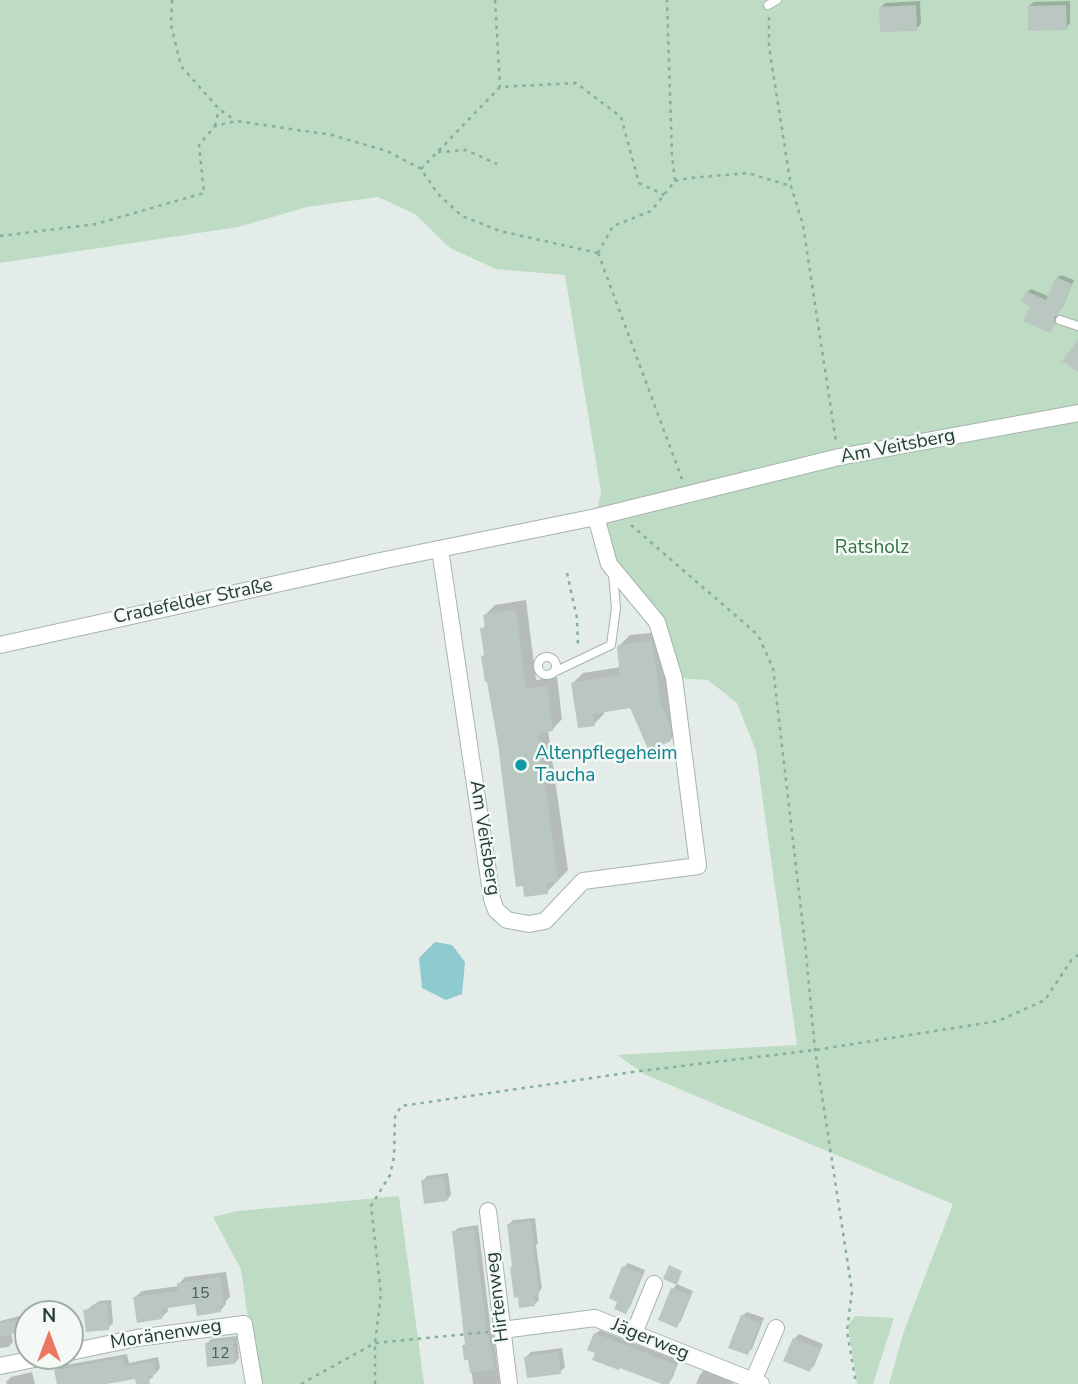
<!DOCTYPE html>
<meta charset="utf-8">
<style>
body{margin:0}
#map{position:relative;width:1078px;height:1384px;overflow:hidden;background:#e3ece8;font-family:"Nunito Sans",sans-serif}
canvas{display:block}
.north{position:absolute;left:14px;top:1300px;width:70px;height:70px;box-sizing:border-box;background:#f4f9f6;border:2px solid #a1aea8;border-radius:50%;rotate:0deg;font-size:19px;font-weight:700;line-height:28px;text-align:center;color:#243d34}
.north::after{content:'';display:block;margin:auto;width:24px;height:32px;background:#ec7762;clip-path:polygon(50% 0,100% 100%,50% 72%,0 100%)}
</style>
<div id="map">
<canvas width="1078" height="1384"></canvas>
<div class="north">N</div>
</div>
<script>
const g = document.querySelector('canvas').getContext('2d');
g.lineJoin = 'round';
function paint(path, color) {
  g.fillStyle = color;
  g.fill(path, 'evenodd');
}
function poly(rows) {
  const path = new Path2D();
  for (const r of rows) {
    if (r.length === 3) {
      path.moveTo(r[0] + r[2], r[1]);
      path.arc(r[0], r[1], r[2], 0, 2 * Math.PI);
      continue;
    }
    path.moveTo(r[0], r[1]);
    for (let i = 2; i < r.length; i += 2) path.lineTo(r[i], r[i + 1]);
  }
  return path;
}
function stroke(path, color, width, dash) {
  g.strokeStyle = color;
  g.lineWidth = width;
  g.lineCap = dash ? 'butt' : 'round';
  g.setLineDash(dash || []);
  g.stroke(path);
}
function drawText(font, color, halo, rows, align = 'center') {
  g.font = font + ' "Nunito Sans",sans-serif';
  g.lineWidth = 5;
  g.setLineDash([]);
  g.textBaseline = 'middle';
  g.strokeStyle = halo;
  g.fillStyle = color;
  for (const [text, x, y, turn = 0] of rows) {
    g.save();
    g.translate(x, y);
    g.rotate((+turn || 0) * Math.PI / 180);
    g.textAlign = isNaN(turn) ? turn : align;
    if (halo) g.strokeText(text, 0, 0);
    g.fillText(text, 0, 0);
    g.restore();
  }
}
paint(poly([
 [0,0,1078,0,1078,1384,889,1384,904,1331,953,1204,646,1075,617,1055,797,1045,756,751,737,703,708,680,674,678,657,622,609,564,596,517,601,492,565,275,496,269,450,248,415,214,378,197,307,207,238,227,0,263],
 [399,1196,424,1384,257,1384,241,1269,213,1217,238,1211],
 [855,1316,894,1318,873,1384,857,1384,848,1325]
]), '#bddcc3');
paint(poly([
 [435,942,452,945,465,962,462,994,446,1000,422,988,419,958]
]), '#8ecbcf');
paint(poly([
 [920,1,921,24,916,29,881,7,885,3],
 [1070,1,1070,23,1066,28,1029,6,1034,2],
 [1061,275,1074,280,1062,308,1057,313,1058,319,1050,331,1032,305,1027,292,1031,289,1050,297,1057,278],
 [526,600,536,680,557,677,562,719,552,730,548,730,568,870,547,892,486,654,482,629,487,624,485,615,495,605],
 [661,632,681,729,670,740,631,706,604,711,604,714,594,724,573,683,583,673,621,667,619,646,630,635],
 [448,1173,451,1195,447,1200,423,1181,427,1176],
 [535,1218,538,1244,536,1245,542,1288,538,1293,539,1300,535,1304,508,1225,513,1220],
 [478,1225,491,1331,493,1331,500,1384,473,1384,470,1358,464,1346,466,1343,454,1232,458,1228],
 [628,1263,645,1270,630,1307,625,1312,624,1267],
 [226,1272,230,1297,226,1301,226,1304,220,1311,196,1302,167,1306,168,1311,161,1318,135,1297,142,1291,179,1286,179,1284,185,1277],
 [677,1284,693,1291,681,1321,676,1326,660,1319,673,1289],
 [111,1300,113,1323,108,1328,85,1311,99,1301],
 [55,1308,56,1314,28,1314],
 [747,1312,764,1318,752,1349,747,1353,742,1316],
 [28,1314,28,1329,11,1332,13,1342,8,1347,0,1348,0,1321],
 [600,1330,679,1361,672,1379,667,1384,597,1352,595,1334],
 [799,1334,823,1344,814,1366,809,1370,794,1339],
 [237,1336,239,1358,235,1363,207,1344,211,1339],
 [562,1348,565,1367,560,1372,526,1357,531,1352],
 [127,1354,129,1363,158,1357,160,1368,156,1373,153,1373,153,1377,148,1381,136,1377,97,1384,59,1384,56,1371,60,1366],
 [704,1370,734,1382,733,1384,696,1384,700,1375],
 [32,1372,35,1384,7,1384,6,1382,11,1377]
]), '#0003');
paint(poly([
 [916,5,917,31,880,32,879,7],
 [1066,5,1067,30,1028,31,1028,6],
 [1056,277,1072,284,1059,314,1054,317,1055,324,1050,333,1023,321,1030,306,1021,302,1026,291,1046,300],
 [1078,339,1078,372,1062,361],
 [516,610,526,689,547,686,553,731,538,733,558,882,547,883,548,894,524,897,523,886,516,887,498,744,487,682,485,682,481,656,484,655,480,628,485,628,483,615],
 [652,641,661,705,670,726,671,741,649,751,630,708,593,714,595,726,578,728,571,683,620,675,617,648,618,645],
 [444,1177,447,1201,424,1204,421,1180],
 [531,1222,534,1250,533,1250,539,1294,534,1295,535,1306,519,1308,518,1297,514,1298,510,1267,512,1267,507,1224],
 [474,1229,487,1335,488,1335,494,1369,470,1373,468,1360,464,1360,462,1345,465,1345,452,1231],
 [669,1265,682,1271,677,1285,663,1279],
 [622,1266,642,1274,626,1314,614,1309,617,1302,609,1298],
 [220,1277,224,1305,220,1306,221,1312,197,1316,195,1304,161,1309,162,1319,137,1323,133,1297,178,1291,177,1283],
 [671,1288,690,1295,677,1328,658,1320],
 [107,1303,109,1330,86,1332,83,1310,92,1309,92,1305],
 [741,1315,760,1323,748,1355,728,1348],
 [28,1317,28,1330,0,1337,0,1323],
 [594,1333,676,1365,669,1384,662,1384,620,1368,619,1370,592,1360,595,1353,587,1350],
 [793,1338,820,1349,810,1372,783,1361],
 [233,1340,235,1364,207,1367,205,1343],
 [558,1352,561,1374,527,1378,524,1357],
 [123,1358,124,1367,154,1361,156,1374,148,1376,150,1384,136,1384,135,1379,106,1384,57,1384,54,1370]
]), '#b9c7c0');
const lane = poly([
 [768,5,777,0],
 [1060,320,1078,326],
 [547,666,9],
 [552,673,611,645,616,608,613,574]
]);
const street = poly([
 [440,549,492,899,496,910,507,920,529,924,545,921,583,881,698,866,674,678,657,622,609,564,596,517],
 [0,645,385,560,596,517,839,457,1078,413],
 [488,1211,509,1384],
 [502,1330,595,1318,761,1384],
 [634,1333,654,1284],
 [70,1352,137,1338,244,1324,254,1384],
 [0,1366,49,1356],
 [753,1381,776,1328]
]);
stroke(lane, '#a6b4ae', 10);
stroke(street, '#a6b4ae', 18);
stroke(poly([
 [172,0,171,25,181,66,219,109,235,120],
 [495,0,500,87],
 [769,17,769,47,791,186,803,225,836,442],
 [215,126,219,109],
 [438,152,466,150,497,164],
 [421,169,500,87,576,83,621,117,639,183,664,195],
 [675,181,690,178,748,173,791,186],
 [0,236,96,224,204,193,199,145,215,126,236,121,332,135,387,151,421,169,438,194,462,216,500,231,598,253],
 [598,253,613,226,651,211,675,181,672,155,667,0],
 [598,253,682,479],
 [631,525,758,635,773,668,806,953,815,1050,852,1291,847,1331,856,1384],
 [567,573,577,618,578,647],
 [301,1384,375,1343,488,1332],
 [375,1384,375,1343,381,1294,371,1206,390,1175,394,1157,395,1117,401,1106,640,1071,815,1050,998,1021,1045,1000,1072,959,1078,955]
]), '#85af9e', 2.5, [3.5, 5]);
stroke(lane, '#fff', 8);
stroke(street, '#fff', 16);
for (const [x, y, r, color] of [
 [521,765,7,"#0f9aa8"]
]) {
  const dot = new Path2D();
  dot.arc(x, y, r, 0, 2 * Math.PI);
  g.fillStyle = color;
  g.fill(dot);
  stroke(dot, '#f4f9f6', 2.5);
}
drawText('16px', '#496057', null, [
 ["15",200,1294],
 ["12",220,1354]
]);
drawText('19px', '#243d34', '#f4f9f6', [
 ["Am Veitsberg",898,447,-11],
 ["Cradefelder Straße",193,602,-12],
 ["Am Veitsberg",484,838,81],
 ["Hirtenweg",498,1297,-97],
 ["Moränenweg",166,1335,-9],
 ["Jägerweg",650,1340,22]
]);
drawText('19px', '#307243', '#f4f9f6', [
 ["Ratsholz",872,548]
]);
drawText('19px', '#0d838f', '#f4f9f6', [
 ["Altenpflegeheim",535,754],
 ["Taucha",535,776]
], 'left');
</script>
